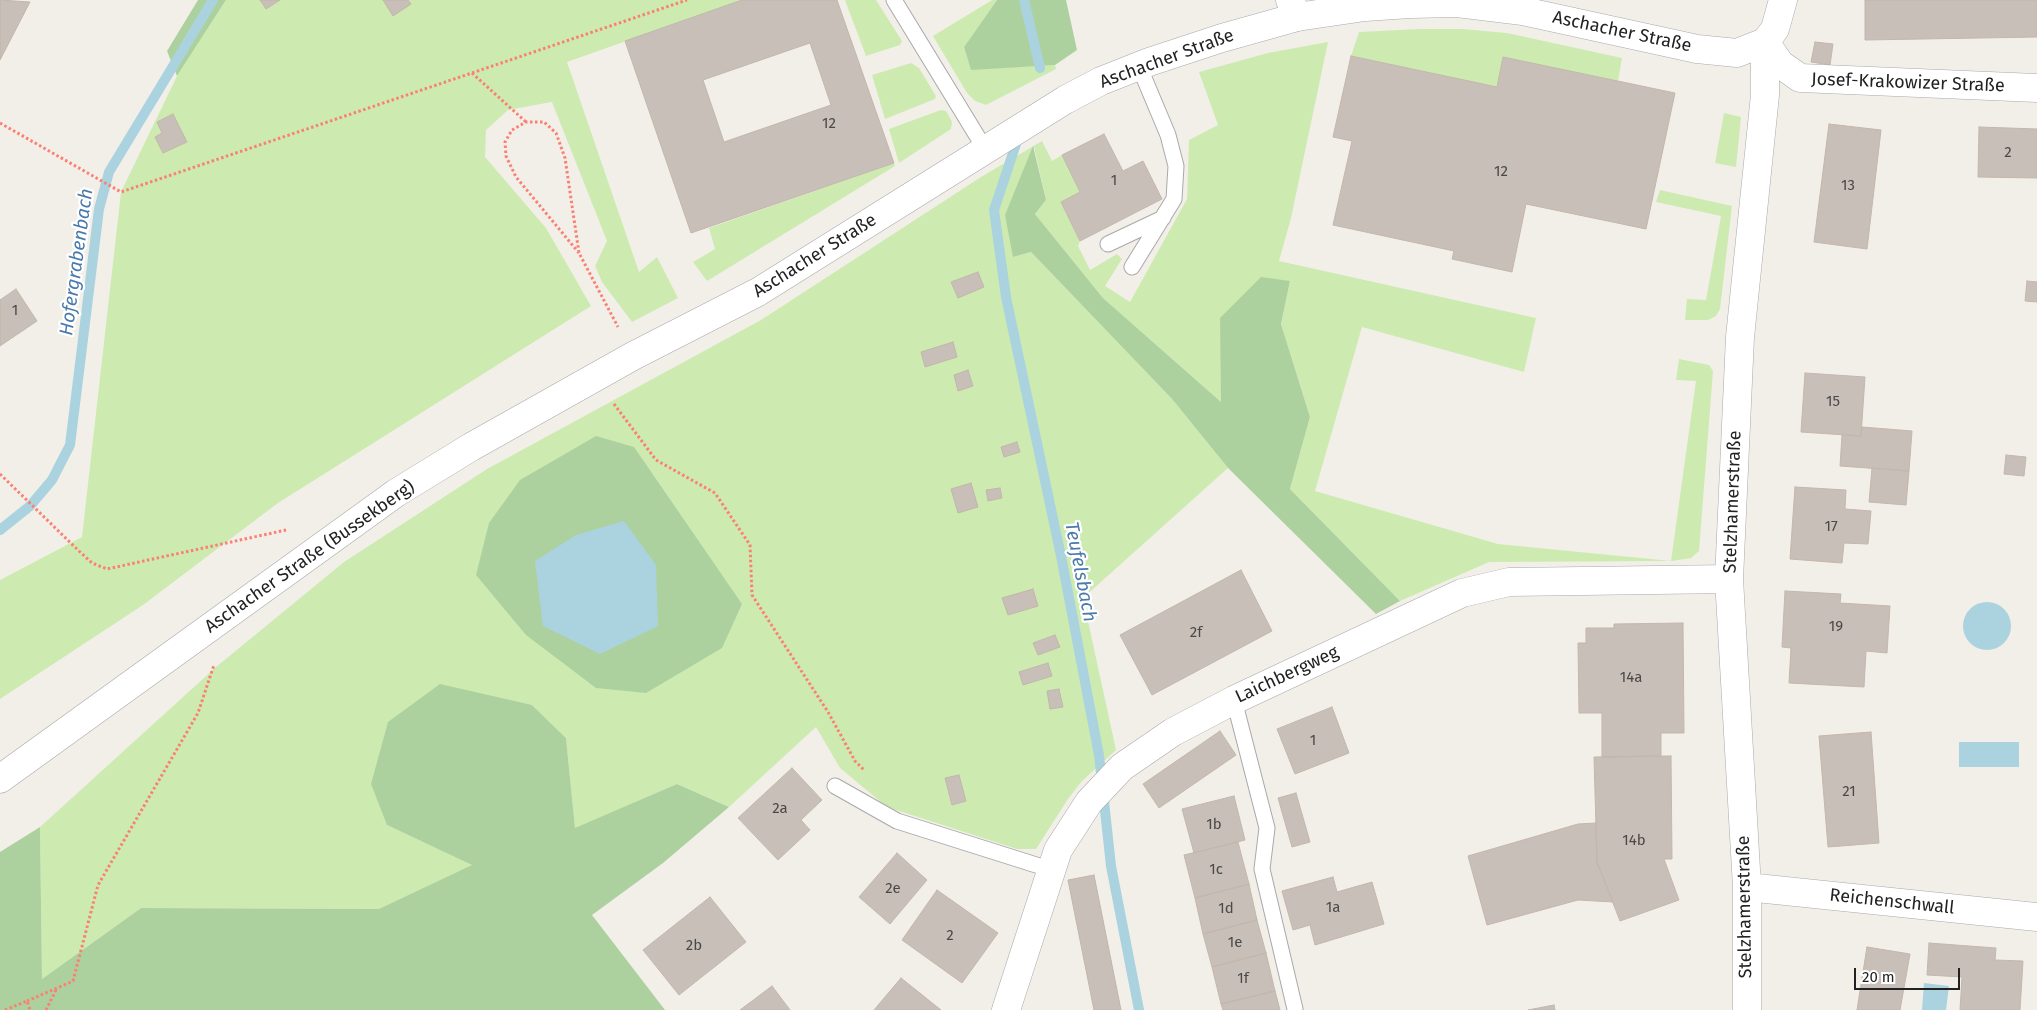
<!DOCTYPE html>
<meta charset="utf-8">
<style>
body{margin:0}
#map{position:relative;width:2037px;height:1010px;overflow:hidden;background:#f2efe9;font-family:"Fira Sans",sans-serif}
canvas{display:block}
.scale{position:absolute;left:1854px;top:968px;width:106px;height:22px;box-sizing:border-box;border:2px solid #222;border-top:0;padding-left:6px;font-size:15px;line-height:18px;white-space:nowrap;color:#222;-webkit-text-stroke:4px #fff;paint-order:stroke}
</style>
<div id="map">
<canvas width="2037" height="1010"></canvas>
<div class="scale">20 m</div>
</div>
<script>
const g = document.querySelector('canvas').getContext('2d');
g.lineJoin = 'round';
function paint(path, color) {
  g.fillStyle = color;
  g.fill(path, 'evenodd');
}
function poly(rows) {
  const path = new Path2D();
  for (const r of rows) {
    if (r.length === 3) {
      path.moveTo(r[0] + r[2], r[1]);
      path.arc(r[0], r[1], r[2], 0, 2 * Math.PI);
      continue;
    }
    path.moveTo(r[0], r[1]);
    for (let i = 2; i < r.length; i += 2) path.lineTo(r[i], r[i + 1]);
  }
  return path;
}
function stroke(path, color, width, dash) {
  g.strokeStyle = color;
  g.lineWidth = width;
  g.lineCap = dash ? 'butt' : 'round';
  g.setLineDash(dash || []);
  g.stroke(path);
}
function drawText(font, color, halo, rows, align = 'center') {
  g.font = font + ' "Fira Sans",sans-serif';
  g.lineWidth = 4.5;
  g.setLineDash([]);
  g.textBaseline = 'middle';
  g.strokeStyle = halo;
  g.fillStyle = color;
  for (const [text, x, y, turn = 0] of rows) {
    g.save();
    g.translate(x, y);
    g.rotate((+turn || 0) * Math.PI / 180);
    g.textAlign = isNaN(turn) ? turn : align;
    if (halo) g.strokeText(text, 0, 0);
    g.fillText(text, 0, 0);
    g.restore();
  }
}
paint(poly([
 [226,0,742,0,567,62,639,272,657,257,678,298,632,322,602,282,595,266,607,241,552,102,508,110,486,130,485,157,546,228,591,306,278,503,143,605,0,699,0,580,82,537,121,192,177,76],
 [845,0,876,0,902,41,900,45,866,56],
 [992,0,997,0,964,47,971,69,1055,65,1056,69,986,105,975,101,967,93,933,36],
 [1419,29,1463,29,1507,33,1622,58,1618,81,1503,57,1497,87,1351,56,1359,32],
 [1328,42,1291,218,1279,261,1536,318,1524,372,1362,327,1315,491,1498,544,1671,561,1696,381,1676,380,1679,359,1709,365,1713,371,1699,551,1691,558,1672,561,1489,562,1400,601,1290,489,1310,417,1281,324,1290,281,1222,403,1103,298,1035,214,1046,200,1034,147,1013,257,1031,252,1172,399,1228,468,1083,598,1116,750,1082,781,1068,799,1036,849,1017,849,887,807,840,768,816,727,729,807,677,784,575,829,566,738,532,705,387,825,473,865,380,909,141,908,42,979,40,827,216,667,344,562,487,469,761,320,981,177,1042,141,1052,161,1062,155,1080,192,1061,202,1080,241,1078,246,1090,270,1117,254,1122,259,1105,286,1130,302,1187,199,1189,140,1218,125,1199,72,1268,53],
 [911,63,919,68,936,96,935,99,885,119,872,75],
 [941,110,946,111,949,116,952,122,951,129,899,163,889,129],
 [1724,113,1741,117,1736,167,1715,163],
 [894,163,895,166,707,281,693,262,715,249,709,228],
 [1660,190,1732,206,1720,309,1716,316,1708,320,1685,320,1687,299,1706,300,1721,216,1656,202]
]), '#cdebb0');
paint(poly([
 [198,0,226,0,177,76,167,51],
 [997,0,1066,0,1077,50,1055,65,971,70,964,47],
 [1033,146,1046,200,1035,214,1103,298,1221,402,1220,318,1261,277,1290,281,1281,324,1310,417,1290,489,1400,601,1376,614,1228,468,1172,399,1031,252,1013,257,1005,215],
 [596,436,634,447,742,604,722,648,646,693,596,688,526,635,476,575,489,523,520,480],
 [440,684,532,705,566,738,575,828,677,784,729,807,663,863,592,915,665,1010,0,1010,0,852,40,827,42,979,141,908,379,909,472,865,387,825,371,784,388,722]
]), '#add19e');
paint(poly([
 [624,521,656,565,658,626,600,654,543,626,535,561,576,535],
 [1987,626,24],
 [1959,742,2019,742,2019,767,1959,767],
 [1924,983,1949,986,1946,1010,1922,1010]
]), '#aad3df');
stroke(poly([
 [1024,0,1040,68],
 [1016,144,994,210,1006,297,1061,556,1099,755,1111,866,1139,1010],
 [0,530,30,506,52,480,70,445,99,209,109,172,213,0]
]), '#aad3df', 10);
const building = poly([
 [0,0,30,2,0,60,0,0],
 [260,0,280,0,266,9,260,0],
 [383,0,408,0,411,4,393,16,383,0],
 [742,0,837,0,894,163,691,233,625,41,742,0],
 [810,43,831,105,724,142,703,80,810,43],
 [1865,0,2037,0,2037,37,1865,40,1865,0],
 [1815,42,1833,44,1830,65,1811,62,1815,42],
 [1351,56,1497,87,1503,57,1675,93,1646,229,1526,204,1512,272,1452,259,1454,251,1333,225,1352,141,1333,137,1351,56],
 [173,114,187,142,163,153,155,137,162,133,157,122,173,114],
 [1829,124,1881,130,1867,249,1814,242,1829,124],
 [1979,127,2037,129,2037,178,1978,177,1979,127],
 [1104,134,1123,171,1143,161,1162,199,1080,241,1061,202,1080,192,1062,155,1104,134],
 [978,272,984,287,958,298,951,282,978,272],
 [2027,281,2037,282,2037,302,2025,301,2027,281],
 [16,289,37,321,0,346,0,300,16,289],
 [953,342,957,357,925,367,921,352,953,342],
 [968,370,973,386,958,391,954,375,968,370],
 [1805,373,1865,377,1861,436,1801,432,1805,373],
 [1862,427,1912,431,1909,471,1840,466,1842,435,1861,436,1862,427],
 [1017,442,1020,452,1004,457,1001,447,1017,442],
 [2006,455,2026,457,2024,476,2004,474,2006,455],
 [1872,468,1909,471,1906,505,1869,502,1872,468],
 [971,483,978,507,958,513,951,489,971,483],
 [1795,487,1846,490,1845,509,1871,511,1868,544,1844,543,1842,563,1790,559,1795,487],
 [1000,488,1002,498,988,501,986,490,1000,488],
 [1241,570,1272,631,1152,695,1120,635,1241,570],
 [1033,589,1038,606,1008,615,1002,598,1033,589],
 [1785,591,1841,594,1840,603,1890,606,1887,653,1866,651,1864,687,1789,683,1791,648,1782,647,1785,591],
 [1683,623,1684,733,1661,733,1661,756,1602,757,1602,713,1579,713,1578,643,1586,643,1586,628,1614,628,1614,624,1683,623],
 [1055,635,1060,647,1038,655,1033,643,1055,635],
 [1048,663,1052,676,1023,685,1019,672,1048,663],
 [1059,689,1063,707,1050,709,1047,691,1059,689],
 [1332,707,1349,753,1295,774,1277,729,1332,707],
 [1220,731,1236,755,1159,808,1143,784,1220,731],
 [1871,732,1879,843,1828,847,1819,736,1871,732],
 [1671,756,1672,859,1664,859,1679,900,1620,921,1597,862,1594,757,1671,756],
 [792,768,822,800,801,820,810,830,778,860,738,818,792,768],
 [959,775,966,801,952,805,945,778,959,775],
 [1296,793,1310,842,1292,847,1278,798,1296,793],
 [1234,796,1245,840,1194,853,1182,809,1234,796],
 [1596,823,1597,862,1613,902,1578,900,1487,925,1468,856,1578,824,1596,823],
 [1238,842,1249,884,1195,898,1184,855,1238,842],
 [897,853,927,880,890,924,859,897,897,853],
 [1094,875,1121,1010,1094,1010,1068,880,1094,875],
 [1333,877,1337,892,1372,882,1384,924,1315,945,1310,925,1293,930,1282,891,1333,877],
 [1249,884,1257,920,1203,934,1195,898,1249,884],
 [937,890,998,933,962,983,902,940,937,890],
 [710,897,746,942,679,995,643,950,710,897],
 [1257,920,1266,953,1212,967,1203,934,1257,920],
 [1929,943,1996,948,1995,960,2023,961,2020,1010,1960,1010,1962,977,1927,975,1929,943],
 [1867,947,1910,954,1900,1010,1857,1010,1867,947],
 [1266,953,1275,991,1221,1004,1212,967,1266,953],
 [901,978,941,1010,874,1010,901,978],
 [772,986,790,1010,740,1010,772,986],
 [1275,991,1280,1010,1223,1010,1221,1004,1275,991],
 [1554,1005,1555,1010,1528,1010,1554,1005]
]);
paint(building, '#c7bfb8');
stroke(building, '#c4b6ab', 1);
const service = poly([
 [894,0,985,149],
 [1108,244,1163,218],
 [1132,267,1174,199,1176,166,1168,135,1139,66],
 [1234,700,1267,828,1262,869,1295,1009],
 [835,786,897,821,1052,870]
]);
const minor = poly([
 [1290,0,1297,17],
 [1765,42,1780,64,1800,78,2037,88],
 [1747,887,2037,917],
 [1006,1010,1058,850,1089,802,1122,767,1173,732,1234,700,1462,593,1509,582,1729,579],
 [1747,1010,1747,887,1729,579,1740,337,1765,95,1765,42]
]);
const tertiary = poly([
 [0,779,396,493,471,447,633,356,758,292,1065,100,1101,81,1149,62,1222,38,1297,17,1365,7,1410,4,1457,3,1523,11,1697,49,1737,53,1765,42,1775,29,1783,0]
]);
stroke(service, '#a9a9a9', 17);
stroke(minor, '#a9a9a9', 29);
stroke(tertiary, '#a9a9a9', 29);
stroke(poly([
 [472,73,526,122],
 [0,123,121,192,687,0],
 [579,253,516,177,506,156,505,142,512,130,526,122,544,122,556,133,565,158,579,253,618,327],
 [614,404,656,460,715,493,750,545,752,595,828,712,855,761,864,770],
 [0,474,80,552,92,563,107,569,286,530],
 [27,1001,73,981,98,885,198,713,214,665],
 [5,1010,27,1001,30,1010],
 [46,1010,57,988]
]), '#fa8072', 3, [2.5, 2.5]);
stroke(service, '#fff', 15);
stroke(minor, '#fff', 28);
stroke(tertiary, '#fff', 28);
drawText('15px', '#4b4948', null, [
 ["12",829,124],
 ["2",2008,153],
 ["12",1501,172],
 ["1",1114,181],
 ["13",1848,186],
 ["1",15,311],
 ["15",1833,402],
 ["17",1831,527],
 ["19",1836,627],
 ["2f",1196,633],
 ["14a",1631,678],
 ["1",1313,741],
 ["21",1849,792],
 ["2a",780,809],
 ["1b",1214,825],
 ["14b",1634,841],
 ["1c",1216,870],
 ["2e",893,889],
 ["1a",1333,908],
 ["1d",1226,909],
 ["2",950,936],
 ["1e",1235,943],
 ["2b",694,946],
 ["1f",1243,979]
]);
drawText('18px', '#222', '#fff', [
 ["Aschacher Straße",1622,32,12],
 ["Aschacher Straße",1167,59,-20],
 ["Josef-Krakowizer Straße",1908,83,2],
 ["Aschacher Straße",815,256,-32],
 ["Stelzhamerstraße",1733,502,-88],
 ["Aschacher Straße (Bussekberg)",310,557,-35],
 ["Laichbergweg",1287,675,-25],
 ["Reichenschwall",1892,902,6],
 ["Stelzhamerstraße",1745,907,-91]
]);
drawText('italic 19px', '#4a7aab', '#fff', [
 ["Hofergrabenbach",77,262,-82],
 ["Teufelsbach",1080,572,79]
]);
</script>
